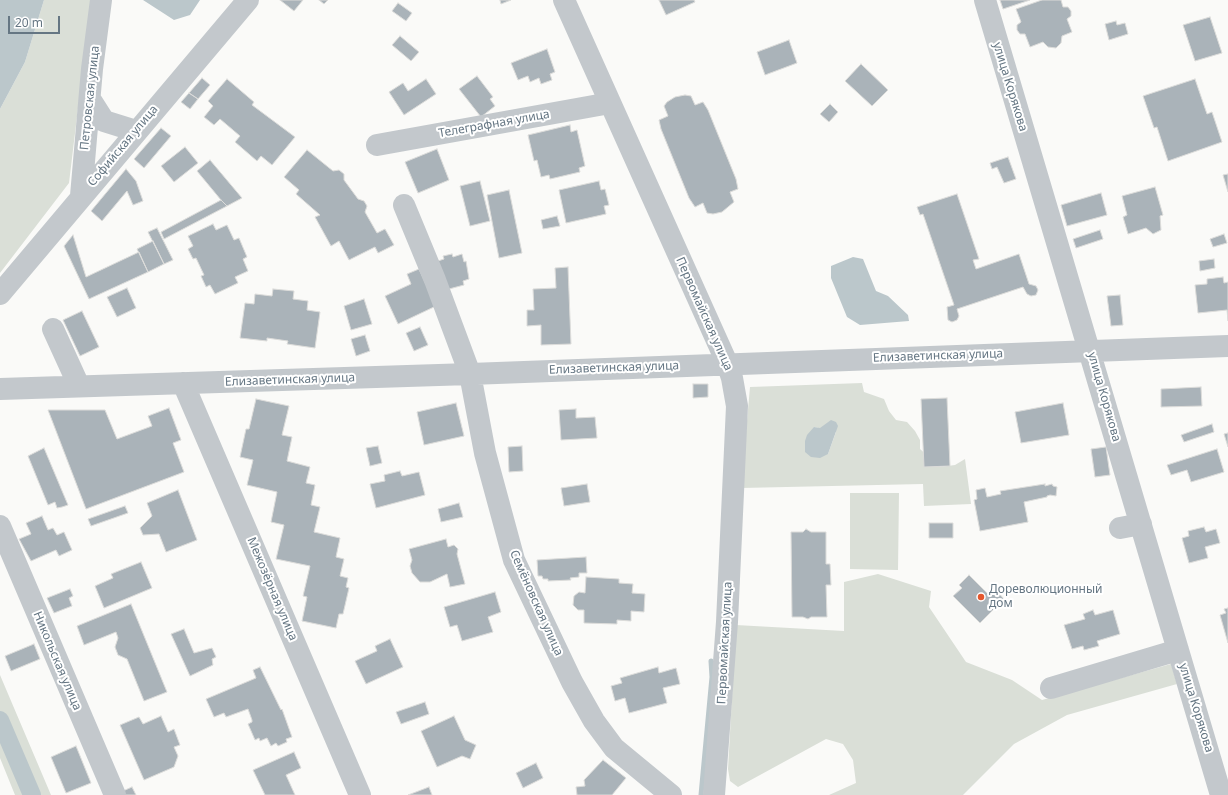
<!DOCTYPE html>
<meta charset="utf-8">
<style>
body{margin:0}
#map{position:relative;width:1228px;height:795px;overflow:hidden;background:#fafaf8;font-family:"Noto Sans",sans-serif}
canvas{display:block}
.scale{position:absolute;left:8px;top:16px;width:52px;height:18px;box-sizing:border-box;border:2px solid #657683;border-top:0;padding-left:5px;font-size:12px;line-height:14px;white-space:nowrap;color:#657683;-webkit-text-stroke:3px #fff;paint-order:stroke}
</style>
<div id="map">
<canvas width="1228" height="795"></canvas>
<div class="scale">20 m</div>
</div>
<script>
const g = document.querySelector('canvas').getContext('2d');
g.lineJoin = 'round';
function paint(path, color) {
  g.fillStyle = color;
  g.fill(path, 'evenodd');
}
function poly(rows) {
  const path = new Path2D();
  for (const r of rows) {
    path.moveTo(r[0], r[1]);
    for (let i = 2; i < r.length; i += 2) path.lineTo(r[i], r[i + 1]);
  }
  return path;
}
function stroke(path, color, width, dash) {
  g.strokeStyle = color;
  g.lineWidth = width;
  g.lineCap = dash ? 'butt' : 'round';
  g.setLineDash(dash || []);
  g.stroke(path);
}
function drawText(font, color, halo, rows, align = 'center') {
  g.font = font + ' "Noto Sans",sans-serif';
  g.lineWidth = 4;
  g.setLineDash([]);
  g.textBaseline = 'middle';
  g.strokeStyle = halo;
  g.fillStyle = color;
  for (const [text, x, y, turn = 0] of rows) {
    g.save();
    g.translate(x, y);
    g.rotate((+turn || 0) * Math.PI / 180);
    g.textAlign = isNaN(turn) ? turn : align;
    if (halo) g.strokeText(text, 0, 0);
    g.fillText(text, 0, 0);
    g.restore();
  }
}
paint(poly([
 [44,0,91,0,69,183,0,273,0,109,25,62],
 [862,383,864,392,884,399,889,411,896,420,907,422,915,431,920,440,920,449,940,467,955,465,965,459,971,504,924,506,923,484,741,488,750,387],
 [814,427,836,432,828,454],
 [850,493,899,493,898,570,850,569],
 [878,574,931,591,929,607,966,662,1012,680,1042,700,1171,664,1177,684,1067,715,1014,744,963,795,829,795,856,783,853,760,843,744,826,739,738,787,730,781,728,769,736,625,844,631,844,582],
 [0,675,51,795,15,795,0,758]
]), '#dadfd7');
paint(poly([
 [0,0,44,0,25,62,0,109],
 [143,0,200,0,190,15,174,20],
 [853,257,863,259,876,291,888,296,908,315,909,321,860,325,847,317,831,278,831,266],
 [831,420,836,422,838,426,828,454,820,458,811,457,805,452,805,441,807,435,814,427,820,428]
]), '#bbc7cb');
stroke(poly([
 [701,795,712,677,711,661]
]), '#bbc7cb', 5);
stroke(poly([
 [0,720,32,795]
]), '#bbc7cb', 18);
const building = poly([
 [280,0,303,0,294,11,280,0],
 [319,0,328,0,324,4,319,0],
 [500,0,511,0,501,4,500,0],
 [659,0,694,0,695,2,666,15,659,0],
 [1000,0,1030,0,1003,9,1000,0],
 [1042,0,1061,0,1063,7,1068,7,1071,11,1071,16,1067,19,1072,32,1062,36,1061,43,1056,48,1048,47,1043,42,1030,47,1025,34,1020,34,1017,30,1017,25,1021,22,1016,9,1042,0],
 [398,3,412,13,406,21,392,11,398,3],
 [1210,17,1222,53,1195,61,1183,25,1210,17],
 [1116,21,1117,25,1125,23,1128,34,1109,40,1105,24,1116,21],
 [400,36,419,52,411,61,392,45,400,36],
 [789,40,797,63,765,75,757,52,789,40],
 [547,49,555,72,550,74,552,80,541,84,539,78,530,82,528,76,518,80,511,63,547,49],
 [861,64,888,90,872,106,845,81,861,64],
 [477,76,493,97,490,99,495,106,481,117,459,89,477,76],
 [202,78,210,85,198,99,189,93,202,78],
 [227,79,254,102,252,105,295,137,272,165,261,156,257,161,235,142,240,136,220,119,214,125,204,117,213,106,208,101,227,79],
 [426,79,436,94,404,115,389,92,403,83,408,91,426,79],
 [1195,79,1207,114,1212,112,1222,142,1168,161,1157,127,1154,128,1143,96,1195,79],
 [189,93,198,99,190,109,181,102,189,93],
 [685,95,691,96,695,105,703,102,708,110,736,179,738,189,730,192,734,202,722,212,713,214,707,213,703,203,695,207,689,198,661,129,659,120,668,116,664,106,667,102,675,97,685,95],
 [830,104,838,112,829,122,820,114,830,104],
 [570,125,571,132,577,130,585,166,579,168,580,172,550,179,549,175,541,177,537,160,534,161,528,135,570,125],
 [161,128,171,136,144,168,134,159,161,128],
 [185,147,198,163,174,182,161,166,185,147],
 [437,149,449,180,418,193,405,162,437,149],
 [307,150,333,171,339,170,344,174,344,180,358,199,364,201,367,206,365,212,377,233,385,229,394,245,378,253,375,247,349,260,339,241,331,246,315,217,320,215,296,194,299,190,284,177,307,150],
 [1008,157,1016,179,1004,183,997,167,992,169,990,163,1008,157],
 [210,160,242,198,227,206,221,200,197,171,210,160],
 [126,169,136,181,143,201,133,205,127,191,102,221,91,211,126,169],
 [1228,174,1228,192,1223,175,1228,174],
 [480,181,490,221,470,226,460,186,480,181],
 [599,181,601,190,605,189,609,205,604,206,606,214,566,223,559,190,599,181],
 [1155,187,1163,215,1160,216,1161,230,1153,234,1146,228,1128,234,1123,217,1127,215,1122,196,1155,187],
 [509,190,522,253,499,258,487,195,509,190],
 [1101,193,1107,215,1067,226,1061,205,1101,193],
 [957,194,979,259,973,260,976,269,1019,254,1029,284,1036,286,1038,290,1036,295,1031,296,1027,294,1023,287,957,309,959,316,957,320,952,322,948,320,947,307,954,305,923,214,920,215,917,207,957,194],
 [221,200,227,206,164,239,161,232,221,200],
 [557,216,560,226,543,229,541,220,557,216],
 [213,224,216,230,227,225,234,240,239,238,247,257,243,259,248,271,235,277,238,283,215,294,210,285,206,287,201,276,204,275,196,258,193,259,188,249,193,246,188,236,213,224],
 [157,228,173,260,164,264,148,232,157,228],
 [1100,230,1103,239,1076,248,1073,239,1100,230],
 [1224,234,1227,243,1213,247,1210,239,1224,234],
 [73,235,86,277,139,252,148,272,89,299,64,246,73,235],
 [153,241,164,264,148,272,137,249,153,241],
 [452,254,453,257,462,254,464,262,466,261,469,279,463,281,464,285,449,289,435,262,444,259,443,256,452,254],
 [1214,259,1215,268,1200,271,1199,261,1214,259],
 [568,267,571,344,541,345,541,325,527,326,527,310,534,310,533,289,556,288,555,268,568,267],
 [419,269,436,306,398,324,385,296,411,284,407,274,419,269],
 [1223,277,1224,283,1228,282,1228,321,1227,310,1198,313,1195,285,1207,284,1207,279,1223,277],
 [127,288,136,308,117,317,107,297,127,288],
 [273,289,294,291,293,299,308,301,307,310,320,312,315,348,287,344,288,341,267,338,267,341,240,338,245,303,254,304,255,294,272,296,273,289],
 [1120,295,1123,325,1111,326,1107,296,1120,295],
 [364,299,372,324,351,330,344,306,364,299],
 [82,311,99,347,80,356,63,320,82,311],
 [420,327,428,345,414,351,406,333,420,327],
 [365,335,370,351,356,356,351,339,365,335],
 [693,384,708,384,708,397,693,398,693,384],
 [1201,387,1202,406,1161,407,1161,389,1201,387],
 [947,398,950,466,924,467,921,399,947,398],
 [256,399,289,406,282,435,292,437,287,461,310,467,306,483,315,485,311,505,320,507,314,532,340,538,336,557,344,559,340,576,348,578,346,587,349,588,343,614,339,614,336,628,302,621,307,597,303,596,310,566,276,559,284,525,271,522,277,492,247,485,253,460,240,457,246,429,249,429,256,399],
 [456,403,464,436,424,445,417,412,456,403],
 [1063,403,1069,435,1021,443,1015,412,1063,403],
 [169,408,181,440,173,443,184,472,86,509,48,410,105,410,117,439,152,426,148,416,169,408],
 [576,409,576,418,595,417,597,438,561,440,559,410,576,409],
 [1212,424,1214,432,1184,442,1181,435,1212,424],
 [1228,433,1228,447,1224,434,1228,433],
 [378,446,382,463,370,466,366,448,378,446],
 [522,446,523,471,509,472,508,447,522,446],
 [1106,447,1110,475,1095,477,1091,449,1106,447],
 [44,448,68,505,62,507,57,508,55,502,48,505,28,456,44,448],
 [1217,449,1224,472,1191,482,1187,470,1171,475,1167,465,1217,449],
 [400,471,402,476,419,472,425,495,376,508,370,484,385,481,384,475,400,471],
 [587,484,590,502,564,506,561,488,587,484],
 [1045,484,1045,486,1052,484,1053,486,1057,487,1056,496,1050,495,1047,496,1047,497,1024,502,1028,522,980,531,974,500,977,499,976,490,985,488,987,497,1001,494,1000,491,1045,484],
 [178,490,197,540,166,552,159,534,143,535,140,528,152,516,147,503,178,490],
 [459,503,463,517,441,522,438,509,459,503],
 [125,506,128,513,91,526,88,519,125,506],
 [42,516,48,530,53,528,57,535,64,532,72,550,59,556,56,550,31,561,19,539,31,534,26,523,42,516],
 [929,523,953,523,953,538,929,538,929,523],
 [1204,527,1206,532,1216,529,1220,543,1205,547,1208,558,1189,563,1182,538,1189,536,1188,531,1204,527],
 [806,529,811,532,826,532,826,564,830,564,831,585,826,585,827,617,811,617,808,619,803,617,792,617,791,532,803,532,806,529],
 [446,539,448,547,454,545,458,549,457,554,465,584,450,587,447,574,430,582,420,582,412,573,410,566,412,560,409,549,446,539],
 [586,557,587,573,579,573,579,577,570,578,571,580,548,581,548,579,543,579,542,576,538,576,537,560,586,557],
 [141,562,152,588,104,608,95,586,113,578,111,574,141,562],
 [969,575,987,593,993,587,1004,599,980,623,953,596,962,588,959,585,969,575],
 [586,577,619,579,619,583,633,584,632,593,645,594,644,612,631,611,631,621,617,620,617,624,584,623,584,610,578,610,573,605,574,596,579,592,585,593,586,577],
 [70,589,73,596,69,598,72,606,54,613,47,598,70,589],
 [495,592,501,612,488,617,493,632,462,641,457,625,450,627,444,607,495,592],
 [131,604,167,692,144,701,127,659,118,655,115,647,118,638,116,632,84,645,77,626,131,604],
 [1228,608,1228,643,1220,615,1226,613,1224,609,1228,608],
 [1093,610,1095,615,1113,610,1120,634,1097,641,1099,646,1084,650,1083,646,1072,649,1064,625,1085,619,1083,614,1093,610],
 [184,629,194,653,212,648,216,657,212,659,213,665,190,676,171,634,184,629],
 [390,639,403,667,366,684,355,661,377,651,375,646,390,639],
 [34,644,40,659,11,671,5,656,34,644],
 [260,667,281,710,282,709,292,737,286,739,287,742,278,746,276,743,271,746,267,738,260,741,259,738,255,740,248,724,252,722,252,720,248,709,226,717,224,713,214,717,206,699,256,678,253,670,260,667],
 [658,667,659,673,676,668,680,684,663,688,667,703,629,713,625,698,615,701,611,686,622,683,620,678,658,667],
 [425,702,429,714,401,724,396,712,425,702],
 [161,716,168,732,174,729,180,745,174,747,178,756,174,767,144,780,120,725,139,717,143,724,161,716],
 [454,716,465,740,476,745,470,759,462,756,437,767,421,731,454,716],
 [76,746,91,783,66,793,51,757,76,746],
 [294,752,301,768,286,775,295,795,265,795,253,770,294,752],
 [603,760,626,778,612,795,577,795,576,787,585,786,584,780,603,760],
 [536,763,543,778,523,788,516,773,536,763],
 [132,787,136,795,125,795,123,791,132,787],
 [429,787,432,795,408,795,429,787]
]);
paint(building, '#aab3b9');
stroke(building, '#dcdcda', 1);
stroke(poly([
 [564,0,727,363,732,378,737,406,727,622,714,795],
 [985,0,1221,795],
 [90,99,104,121,136,131],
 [377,145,610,103],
 [81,196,92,69,101,0],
 [404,205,435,280,470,374,485,453,514,560,572,682,594,721,614,748,671,795],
 [0,294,248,0],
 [53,329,79,386],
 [183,383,360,795],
 [0,389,470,374,1228,346],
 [0,526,115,795],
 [1120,528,1141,524],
 [1051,688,1178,650]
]), '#c3c8cc', 22);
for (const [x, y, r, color] of [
 [981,597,4,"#e4572e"]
]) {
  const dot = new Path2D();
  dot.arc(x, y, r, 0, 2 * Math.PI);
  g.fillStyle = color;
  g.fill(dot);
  stroke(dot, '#fff', 1.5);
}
drawText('12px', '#657683', '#fff', [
 ["улица Корякова",1010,87,73],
 ["Петровская улица",90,98,-84],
 ["Телеграфная улица",494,124,-10],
 ["Софийская улица",123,146,-50],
 ["Первомайская улица",704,314,66],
 ["Елизаветинская улица",938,356,-2],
 ["Елизаветинская улица",614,368,-2],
 ["Елизаветинская улица",290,380,-2],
 ["улица Корякова",1104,397,74],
 ["Межозёрная улица",272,589,67],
 ["Семёновская улица",536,603,66],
 ["Первомайская улица",725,643,-87],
 ["Никольская улица",57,661,67],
 ["улица Корякова",1196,708,73]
]);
drawText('12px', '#657683', '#fff', [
 ["Дореволюционный",989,590],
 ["дом",989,604]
], 'left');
</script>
